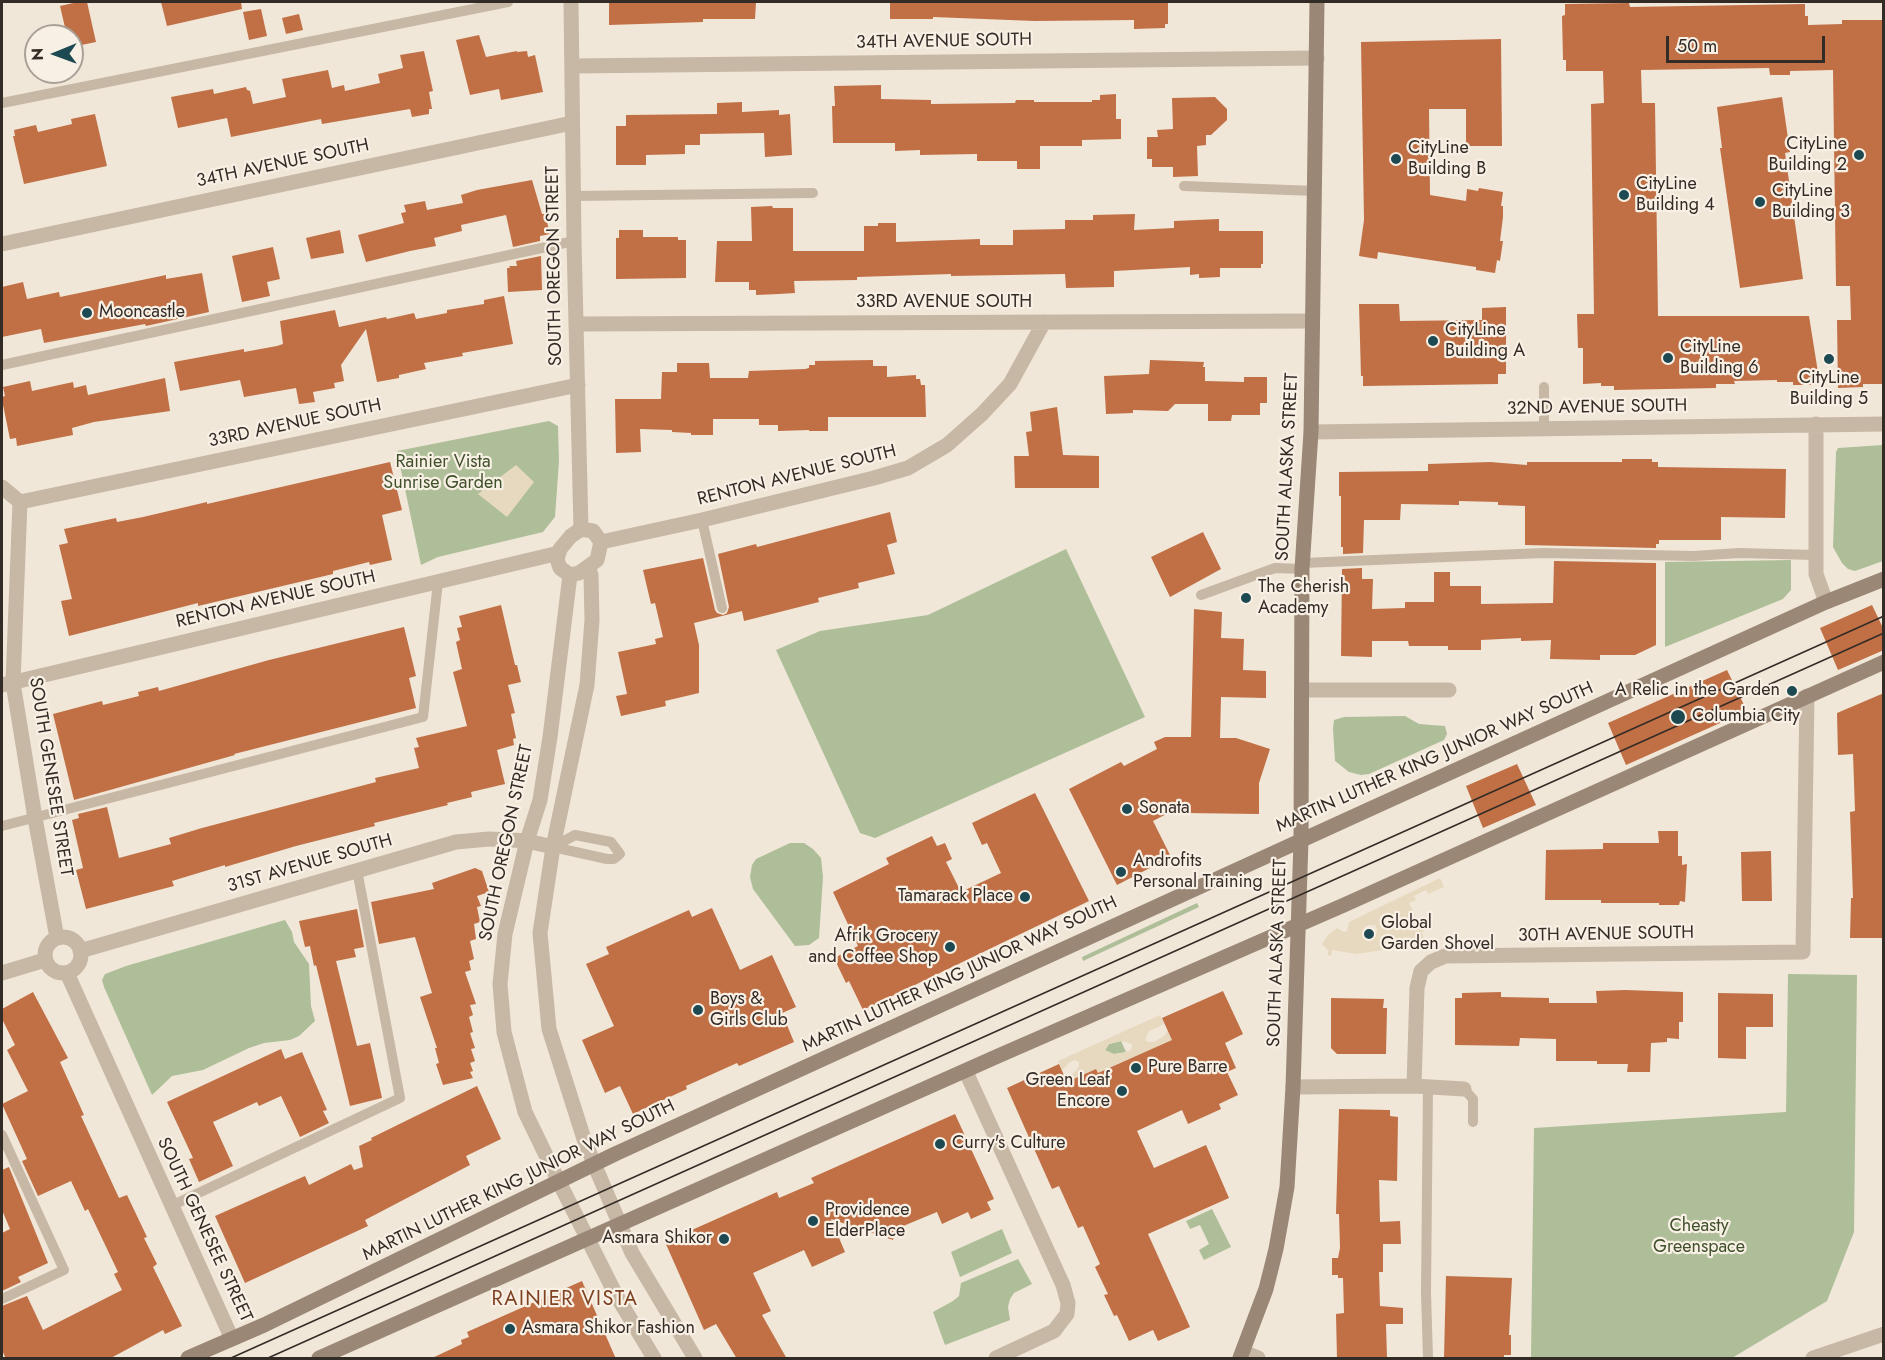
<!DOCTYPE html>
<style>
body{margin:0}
#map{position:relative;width:1885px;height:1360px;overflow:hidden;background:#f0e7d8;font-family:Jost,sans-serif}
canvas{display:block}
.frame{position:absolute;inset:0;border:3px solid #332b26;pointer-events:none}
.north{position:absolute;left:24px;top:24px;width:60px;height:60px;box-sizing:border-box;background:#f8f0e4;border:2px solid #a9a198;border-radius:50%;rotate:269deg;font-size:16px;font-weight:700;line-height:24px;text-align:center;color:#332b26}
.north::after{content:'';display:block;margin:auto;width:21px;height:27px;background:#1d4952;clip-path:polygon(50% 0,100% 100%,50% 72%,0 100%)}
.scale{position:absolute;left:1666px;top:36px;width:159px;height:27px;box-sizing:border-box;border:3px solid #332b26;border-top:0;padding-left:8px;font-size:18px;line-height:21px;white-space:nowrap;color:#332b26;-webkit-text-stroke:4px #f8f0e4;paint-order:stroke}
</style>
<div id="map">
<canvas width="1885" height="1360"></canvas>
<div class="frame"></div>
<div class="north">N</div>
<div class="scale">50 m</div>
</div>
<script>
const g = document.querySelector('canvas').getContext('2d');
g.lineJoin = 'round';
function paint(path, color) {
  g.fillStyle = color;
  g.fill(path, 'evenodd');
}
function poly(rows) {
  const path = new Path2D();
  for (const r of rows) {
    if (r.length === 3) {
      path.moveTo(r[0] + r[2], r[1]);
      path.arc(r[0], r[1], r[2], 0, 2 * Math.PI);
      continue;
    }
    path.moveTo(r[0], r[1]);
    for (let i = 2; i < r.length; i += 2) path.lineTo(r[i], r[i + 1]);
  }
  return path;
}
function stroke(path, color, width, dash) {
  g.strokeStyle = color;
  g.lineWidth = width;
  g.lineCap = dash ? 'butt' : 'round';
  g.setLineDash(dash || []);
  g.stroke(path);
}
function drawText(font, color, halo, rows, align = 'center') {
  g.font = font + ' Jost,sans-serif';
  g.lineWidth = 4.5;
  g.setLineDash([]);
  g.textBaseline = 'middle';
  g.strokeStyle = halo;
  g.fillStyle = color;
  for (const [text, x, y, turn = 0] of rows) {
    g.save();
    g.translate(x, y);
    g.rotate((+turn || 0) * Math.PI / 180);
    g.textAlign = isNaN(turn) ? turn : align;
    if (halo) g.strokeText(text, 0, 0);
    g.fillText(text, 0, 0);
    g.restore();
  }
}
paint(poly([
 [549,421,558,426,559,461,555,517,543,532,438,557,421,565,397,451],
 [1883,445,1883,561,1855,571,1848,569,1842,563,1833,547,1836,452,1838,448],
 [1066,549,1145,717,875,838,860,833,776,650,820,631,928,615],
 [1791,560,1791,590,1783,599,1665,647,1665,562],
 [1405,716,1419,724,1445,726,1447,734,1444,740,1369,774,1361,775,1349,772,1335,761,1333,729,1334,720,1344,717],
 [790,843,804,843,813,849,821,858,823,877,819,938,809,945,795,946,753,889,750,877,752,865,756,859],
 [1197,903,1199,907,1083,961,1082,957],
 [285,920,292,932,294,942,309,964,311,1006,315,1021,299,1036,290,1040,264,1043,249,1048,203,1070,172,1076,152,1095,104,987,102,980,105,974,126,966],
 [1788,974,1857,975,1854,1232,1827,1301,1732,1358,1531,1358,1534,1128,1786,1112],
 [1121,1041,1126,1052,1114,1054,1108,1053,1105,1050,1109,1044],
 [1212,1209,1231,1247,1204,1260,1199,1250,1209,1244,1200,1225,1190,1229,1186,1221],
 [1002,1229,1012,1253,960,1277,951,1252],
 [1018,1259,1032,1284,1014,1293,1010,1299,1008,1307,1010,1320,945,1345,933,1312,953,1301,959,1296,961,1283]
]), '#aebe99');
paint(poly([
 [516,465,534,482,507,517,478,494],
 [1440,878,1444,887,1428,894,1426,890,1414,896,1416,900,1409,903,1420,926,1431,922,1434,926,1422,932,1424,940,1414,947,1410,946,1410,940,1405,939,1403,945,1397,943,1383,950,1356,954,1332,950,1331,956,1328,955,1328,950,1322,944,1328,935,1337,928,1344,932,1347,931,1349,922],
 [1368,925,1375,925,1377,929,1376,935,1373,938,1368,938,1364,935,1364,928],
 [1160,1015,1164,1024,1149,1031,1145,1040,1149,1042,1154,1042,1164,1036,1168,1030,1172,1040,1098,1073,1096,1069,1089,1072,1083,1075,1085,1079,1069,1086,1065,1078,1075,1072,1079,1066,1079,1062,1075,1060,1070,1062,1062,1070,1058,1061],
 [1121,1041,1132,1044,1131,1050,1123,1053,1114,1054,1105,1050,1109,1044]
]), '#e7d9bf');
paint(poly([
 [78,2,87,2,96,42,72,47,72,36,67,36,60,6],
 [161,2,241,2,242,9,167,26],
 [609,2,756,2,755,19,703,19,703,22,609,25],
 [890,2,1168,2,1168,24,1165,24,1165,28,1134,29,1134,20,1035,21,933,17,933,19,890,19],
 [1629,3,1630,7,1805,4,1805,16,1808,16,1808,25,1842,24,1842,20,1884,20,1883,384,1863,384,1863,387,1838,388,1837,320,1851,320,1850,286,1836,286,1833,70,1790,71,1790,75,1770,75,1769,68,1641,70,1642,103,1655,103,1658,316,1809,316,1820,385,1793,385,1793,382,1777,382,1777,380,1734,381,1735,384,1716,384,1716,388,1614,390,1614,386,1601,386,1601,383,1583,384,1583,348,1578,348,1577,314,1594,314,1591,104,1604,103,1603,71,1566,71,1566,60,1563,60,1562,16,1565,15,1565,4],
 [261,9,267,36,249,40,243,12],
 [299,14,303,30,286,34,282,18],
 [479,35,486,57,517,51,517,52,527,51,528,57,535,55,543,92,501,100,499,89,470,95,456,40],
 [1501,39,1502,146,1466,146,1466,109,1429,109,1430,195,1466,201,1467,189,1478,191,1479,188,1503,192,1501,206,1503,206,1503,217,1500,241,1503,241,1500,261,1497,260,1495,273,1476,270,1476,267,1378,252,1377,259,1359,256,1364,220,1361,42],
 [424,51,433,91,429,92,432,109,429,109,429,114,412,117,410,109,322,124,321,119,231,137,227,118,178,128,171,97,213,89,214,94,246,87,247,90,250,91,253,104,286,97,282,79,328,70,332,88,344,85,345,91,380,83,378,74,403,68,400,55],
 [881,85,881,99,931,100,931,104,1015,103,1016,100,1034,100,1034,102,1092,102,1092,100,1100,100,1100,95,1116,94,1116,119,1121,119,1121,139,1082,140,1082,146,1040,146,1040,169,1017,169,1017,161,977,161,977,154,920,155,920,150,895,151,895,143,833,143,832,106,835,106,834,86],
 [1215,97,1227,109,1227,120,1211,135,1206,135,1206,145,1197,146,1198,176,1173,177,1173,167,1152,167,1152,159,1147,159,1147,137,1158,137,1157,130,1173,129,1172,98],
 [1782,97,1790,152,1785,153,1803,279,1740,288,1720,148,1722,148,1717,107],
 [742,102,742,112,779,110,779,115,790,114,792,155,765,157,764,133,700,134,700,145,685,145,685,154,646,155,646,165,616,165,616,126,626,126,626,115,717,114,717,103],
 [95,114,107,166,24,184,13,136,15,136,14,130,36,125,38,132,72,124,71,119],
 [532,180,542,214,545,214,550,234,540,236,540,241,513,247,506,215,461,225,462,231,434,238,436,246,410,251,366,262,358,235,404,223,401,213,406,212,404,205,425,201,427,210,463,203,461,195,477,190],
 [772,206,773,208,793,208,793,251,864,251,864,226,878,226,878,223,896,223,896,242,980,239,980,245,1013,245,1013,230,1065,229,1065,220,1093,220,1093,215,1135,214,1134,230,1174,228,1174,221,1219,219,1219,231,1263,231,1263,264,1261,264,1261,268,1220,268,1220,277,1199,278,1199,274,1190,275,1190,267,1114,271,1114,287,1066,288,1065,274,951,276,951,274,857,277,857,280,794,281,795,293,779,294,756,295,756,290,749,290,749,282,715,282,717,241,752,241,751,207],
 [340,230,344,253,311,259,306,238],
 [619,230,643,230,643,237,678,237,678,240,686,240,686,278,616,279,616,238,619,238],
 [273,247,280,279,267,282,270,296,242,302,232,256],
 [541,256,542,290,508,292,507,268,510,268,509,266,517,266,516,261],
 [202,273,209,312,146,326,145,324,44,343,41,329,2,337,2,287,23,282,27,299,59,292,60,297,166,275,166,279],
 [504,296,513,344,462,353,463,356,424,363,426,369,399,375,399,378,377,382,366,329,341,365,344,381,334,383,335,388,313,392,315,402,299,404,296,388,244,397,240,380,180,391,174,362,244,349,244,352,277,346,283,344,280,321,335,310,339,327,386,317,387,319,414,313,416,319,447,313,447,310,484,304,484,300],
 [1359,304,1399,304,1400,321,1482,320,1482,308,1506,307,1506,374,1498,374,1498,384,1363,386,1363,376,1361,376],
 [873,360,873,366,887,366,887,377,916,375,916,379,920,379,921,385,925,385,926,417,828,417,828,431,809,431,809,430,778,431,778,425,759,425,759,419,713,419,713,435,691,435,691,433,672,432,672,430,640,429,641,452,616,453,615,399,661,399,662,372,677,372,677,363,709,363,710,378,748,378,749,371,805,369,809,368,809,365,815,365,815,361],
 [1150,360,1204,362,1203,367,1205,367,1205,381,1244,382,1244,377,1267,377,1267,403,1260,403,1260,415,1232,415,1231,421,1208,421,1208,404,1175,404,1168,411,1133,410,1133,413,1106,414,1104,376,1149,374],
 [165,378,170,411,94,422,72,428,73,435,17,446,16,438,10,439,2,400,2,397,5,396,3,387,30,381,32,391,73,382,74,388,86,385,88,395],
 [1057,407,1063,455,1099,456,1099,488,1015,488,1014,456,1029,456,1026,432,1032,431,1030,412],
 [1622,459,1652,459,1652,462,1658,462,1658,467,1786,469,1785,518,1721,517,1721,540,1659,540,1659,544,1656,544,1656,548,1525,545,1525,506,1498,505,1498,502,1459,501,1459,505,1401,504,1400,520,1364,520,1363,553,1343,554,1343,547,1341,547,1341,496,1339,496,1339,472,1428,471,1428,464,1490,462,1527,465,1527,462,1622,462],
 [390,462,402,510,382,515,392,560,370,565,369,562,333,571,333,574,198,606,198,603,69,636,61,601,72,599,59,545,68,543,64,529,116,518,117,522,143,517,207,502,207,504],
 [890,512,897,542,887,545,895,574,858,583,859,588,818,598,819,602,744,621,742,611,694,623,699,645,699,693,665,701,666,706,621,716,616,696,627,694,618,652,656,644,655,639,663,637,655,603,651,604,643,570,703,558,715,610,717,613,723,615,727,613,729,607,718,554,756,544,757,547],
 [1203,532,1221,569,1170,597,1151,557],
 [1554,561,1656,563,1656,645,1635,655,1600,655,1600,660,1550,659,1551,640,1521,641,1521,638,1481,640,1481,650,1448,650,1448,646,1409,646,1408,641,1372,641,1372,657,1341,656,1342,569,1362,568,1362,579,1373,579,1372,609,1405,608,1405,602,1434,602,1434,572,1450,572,1450,586,1481,586,1481,604,1553,603],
 [501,605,515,665,517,665,521,682,508,685,515,713,511,714,516,738,513,739,514,745,497,750,505,784,471,792,472,797,447,803,448,805,374,823,375,826,296,846,225,867,225,865,172,881,174,886,86,909,76,870,83,868,72,820,79,818,78,814,107,807,119,858,171,844,169,838,202,828,376,782,375,778,419,768,414,748,419,747,416,738,467,726,453,672,462,669,456,642,460,640,457,628,462,627,459,616],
 [1872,605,1884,630,1884,650,1838,670,1820,628],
 [1194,609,1222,612,1221,638,1244,639,1243,670,1266,671,1266,698,1221,697,1220,738,1236,738,1270,749,1259,783,1259,814,1186,813,1182,806,1153,821,1171,857,1117,885,1069,789,1121,762,1124,766,1157,749,1154,742,1165,737,1191,737],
 [404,627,416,676,409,678,416,708,234,754,235,755,74,800,53,714,102,701,103,705,139,696,138,692,158,687,159,691,269,660],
 [1727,670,1747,711,1626,765,1608,723],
 [1884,693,1882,938,1850,938,1851,898,1853,898,1850,812,1855,811,1853,754,1838,755,1837,713],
 [1517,764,1536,805,1483,828,1466,786],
 [1035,793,1089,901,863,1010,849,981,846,983,834,958,858,946,833,892,889,864,886,858,932,836,937,846,945,843,952,859,946,862,961,892,1001,873,987,843,982,845,972,823],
 [1658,831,1678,831,1678,856,1682,856,1682,865,1687,864,1685,902,1680,901,1679,905,1659,905,1659,903,1601,903,1601,900,1545,900,1546,850,1603,849,1603,843,1659,843],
 [1771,851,1772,901,1742,901,1741,852],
 [475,868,482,871,489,892,477,896,481,906,477,907,480,922,474,924,476,939,470,941,474,959,469,961,471,970,465,972,476,1004,470,1005,473,1015,469,1017,473,1032,470,1033,475,1048,471,1049,475,1061,470,1063,473,1071,470,1072,473,1078,443,1085,436,1064,439,1063,435,1048,437,1048,420,997,432,993,415,937,379,944,371,902,434,889,432,883],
 [712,908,740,970,772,955,796,1007,782,1013,794,1042,739,1066,737,1063,686,1086,687,1089,633,1114,620,1086,605,1093,582,1040,614,1026,586,964,609,954,606,947,689,910,692,917],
 [357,909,364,947,354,949,356,957,336,961,357,1046,370,1043,382,1098,350,1106,316,965,314,966,310,946,305,947,299,921],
 [1625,990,1683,992,1683,1022,1679,1022,1679,1039,1667,1038,1667,1042,1651,1043,1650,1072,1627,1072,1628,1064,1597,1064,1597,1061,1556,1061,1556,1039,1520,1038,1519,1046,1455,1045,1455,998,1462,998,1462,993,1501,992,1501,997,1549,998,1549,1003,1597,1003,1596,991],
 [1223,991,1243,1034,1225,1043,1236,1068,1227,1072,1238,1095,1219,1104,1221,1109,1188,1124,1182,1110,1137,1131,1154,1168,1206,1145,1229,1198,1148,1234,1190,1327,1158,1341,1153,1330,1129,1341,1117,1315,1114,1316,1104,1295,1108,1294,1095,1267,1100,1264,1083,1226,1078,1228,1059,1186,1052,1189,1007,1088,1059,1064,1067,1082,1096,1069,1098,1073,1145,1052,1172,1040,1162,1018],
 [33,992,68,1058,60,1062,84,1115,81,1116,119,1198,127,1195,147,1237,144,1238,157,1264,153,1267,182,1326,165,1334,163,1330,109,1359,6,1359,2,1350,2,1306,27,1296,43,1330,122,1290,114,1274,118,1272,88,1209,85,1211,71,1181,38,1196,22,1161,27,1159,2,1104,28,1091,7,1050,15,1045,2,1019,2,1009],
 [1718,993,1773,994,1773,1027,1746,1027,1746,1059,1718,1058],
 [1331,998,1384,999,1383,1008,1387,1008,1386,1054,1337,1054,1331,1048],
 [281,1049,285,1059,302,1052,327,1110,323,1111,329,1123,300,1137,281,1096,259,1106,257,1102,213,1122,233,1166,199,1182,189,1159,193,1158,167,1102],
 [477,1086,501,1139,466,1156,470,1165,365,1220,368,1226,245,1283,215,1216,305,1176,309,1185,351,1164,354,1170,363,1167,359,1146,372,1140,371,1138],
 [1339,1109,1390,1110,1390,1116,1398,1117,1397,1181,1379,1180,1380,1222,1400,1221,1401,1244,1383,1244,1383,1272,1379,1272,1380,1306,1403,1308,1403,1324,1386,1324,1387,1358,1337,1359,1336,1314,1344,1313,1343,1278,1338,1278,1338,1275,1332,1275,1332,1258,1338,1258,1340,1248,1339,1214,1336,1214],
 [955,1114,994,1199,987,1202,991,1210,971,1219,968,1212,942,1224,937,1212,896,1229,893,1240,831,1219,845,1252,812,1267,804,1250,753,1273,771,1311,762,1315,787,1359,737,1359,716,1324,704,1330,665,1242,777,1192,779,1198,814,1183,811,1178],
 [9,1167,48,1263,18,1277,21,1282,2,1291,2,1233,10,1229,2,1210,2,1170],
 [1446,1276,1512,1278,1509,1335,1511,1335,1511,1355,1504,1355,1504,1359,1444,1358],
 [582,1281,616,1359,430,1359,462,1344,461,1340,469,1337,467,1332]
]), '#c16f45');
stroke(poly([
 [2,103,508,2],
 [1184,186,1315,191],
 [573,196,813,193],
 [2,365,574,241],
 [1544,387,1544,430],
 [702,520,722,608],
 [1303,563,1543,553,1694,556,1739,553,1815,555],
 [1201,595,1275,568,1302,569],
 [2,826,423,717,438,582],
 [575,835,611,842,620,854,614,859,607,859,553,847,575,835],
 [1464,1089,1473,1099,1473,1122],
 [2,1135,64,1270,2,1299],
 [171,1206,400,1098,357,870],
 [1428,1358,1426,1293,1428,1086]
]), '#c7b7a5', 10);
stroke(poly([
 [571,2,574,241,581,529],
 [572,66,1317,58],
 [2,244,572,123],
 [577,324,1312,321],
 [1816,424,1816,574,1826,602],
 [1311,432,1884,424],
 [2,487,20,502],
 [20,502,578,385],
 [20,502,13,683,35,818,57,938],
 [581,529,593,531,601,542,597,560,579,573,570,575,560,568,557,559,560,549,571,536,581,529],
 [601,542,702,520,874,478,908,468,947,445,982,414,1010,384,1044,322],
 [588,567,591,575,592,620,587,685,553,847,540,933,549,1029,584,1139,595,1166],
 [2,685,559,553],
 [1302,690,1449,690],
 [63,955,18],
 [80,951,456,842,489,839,511,840,527,841,553,847],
 [2,973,45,960],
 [67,973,232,1339],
 [966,1072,1063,1285,1068,1303,1067,1314,1054,1331,996,1358],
 [1414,1086,1417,988,1421,971,1431,962,1445,956,1803,952,1807,696],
 [1293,1087,1414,1086,1464,1089],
 [559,1182,525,1112,504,1032,500,984,505,934,527,841,540,800,550,737,570,575],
 [1243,1352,1258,1358],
 [1813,1358,1884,1334]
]), '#c7b7a5', 15);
stroke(poly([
 [595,1166,632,1253,695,1358],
 [559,1182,616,1295,654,1358]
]), '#c7b7a5', 15);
stroke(poly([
 [188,1358,264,1325,615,1154,1359,814,1826,602,1884,579],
 [319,1358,998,1056,1344,905,1884,662],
 [1240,1358,1266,1289,1276,1249,1287,1187,1293,1087,1301,840,1302,569,1311,432,1317,2]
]), '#9a8776', 15);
stroke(poly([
 [231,1358,1884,616],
 [268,1358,1884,633]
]), '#332b26', 1.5);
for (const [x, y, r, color] of [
 [1859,155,6,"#1d4952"],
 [1396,159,6,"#1d4952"],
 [1624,195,6,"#1d4952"],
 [1760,202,6,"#1d4952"],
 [87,313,6,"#1d4952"],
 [1433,341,6,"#1d4952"],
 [1668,358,6,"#1d4952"],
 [1829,359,6,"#1d4952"],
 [1246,598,6,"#1d4952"],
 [1792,691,6,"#1d4952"],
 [1678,717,8,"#1d4952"],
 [1127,809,6,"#1d4952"],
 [1121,872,6,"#1d4952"],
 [1025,897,6,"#1d4952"],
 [1369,934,6,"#1d4952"],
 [950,947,6,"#1d4952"],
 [698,1010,6,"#1d4952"],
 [1136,1068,6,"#1d4952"],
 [1122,1091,6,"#1d4952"],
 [940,1144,6,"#1d4952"],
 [813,1221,6,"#1d4952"],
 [724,1239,6,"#1d4952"],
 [510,1329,6,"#1d4952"]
]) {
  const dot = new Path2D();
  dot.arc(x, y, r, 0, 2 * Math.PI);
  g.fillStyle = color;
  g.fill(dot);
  stroke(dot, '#f8f0e4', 2);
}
drawText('18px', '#332b26', '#f8f0e4', [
 ["34TH AVENUE SOUTH",944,42,-1],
 ["34TH AVENUE SOUTH",283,164,-12],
 ["SOUTH OREGON STREET",555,266,-91],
 ["33RD AVENUE SOUTH",944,303],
 ["32ND AVENUE SOUTH",1597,408,-1],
 ["33RD AVENUE SOUTH",295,424,-12],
 ["SOUTH ALASKA STREET",1288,467,-87],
 ["RENTON AVENUE SOUTH",797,476,-14],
 ["RENTON AVENUE SOUTH",276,600,-13],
 ["MARTIN LUTHER KING JUNIOR WAY SOUTH",1435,758,-24],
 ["SOUTH GENESEE STREET",50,777,81],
 ["SOUTH OREGON STREET",507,843,-78],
 ["31ST AVENUE SOUTH",310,864,-16],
 ["30TH AVENUE SOUTH",1606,935,-1],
 ["SOUTH ALASKA STREET",1278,953,-88],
 ["MARTIN LUTHER KING JUNIOR WAY SOUTH",960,975,-25],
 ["MARTIN LUTHER KING JUNIOR WAY SOUTH",519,1181,-26],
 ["SOUTH GENESEE STREET",204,1230,65]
]);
drawText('18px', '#332b26', '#f8f0e4', [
 ["CityLine",1847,145,"right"],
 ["Building 2",1847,166,"right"],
 ["CityLine",1408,149],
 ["Building B",1408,170],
 ["CityLine",1636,185],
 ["Building 4",1636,206],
 ["CityLine",1772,192],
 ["Building 3",1772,213],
 ["Mooncastle",99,313],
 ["CityLine",1445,331],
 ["Building A",1445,352],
 ["CityLine",1680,348],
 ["Building 6",1680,369],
 ["CityLine",1829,379,"center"],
 ["Building 5",1829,400,"center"],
 ["The Cherish",1258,588],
 ["Academy",1258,609],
 ["A Relic in the Garden",1780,691,"right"],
 ["Columbia City",1692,717],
 ["Sonata",1139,809],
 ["Androfits",1133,862],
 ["Personal Training",1133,883],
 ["Tamarack Place",1013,897,"right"],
 ["Global",1381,924],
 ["Garden Shovel",1381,945],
 ["Afrik Grocery",938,937,"right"],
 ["and Coffee Shop",938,958,"right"],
 ["Boys &",710,1000],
 ["Girls Club",710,1021],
 ["Pure Barre",1148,1068],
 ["Green Leaf",1110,1081,"right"],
 ["Encore",1110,1102,"right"],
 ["Curry's Culture",952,1144],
 ["Providence",825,1211],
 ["ElderPlace",825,1232],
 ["Asmara Shikor",712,1239,"right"],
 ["Asmara Shikor Fashion",522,1329]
], 'left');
drawText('18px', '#3f502b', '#f8f0e4', [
 ["Rainier Vista",443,463],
 ["Sunrise Garden",443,484],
 ["Cheasty",1699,1227],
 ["Greenspace",1699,1248]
]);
g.letterSpacing = '1.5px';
drawText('20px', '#7e4122', '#f8f0e4', [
 ["RAINIER VISTA",565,1300]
]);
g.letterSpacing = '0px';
</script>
